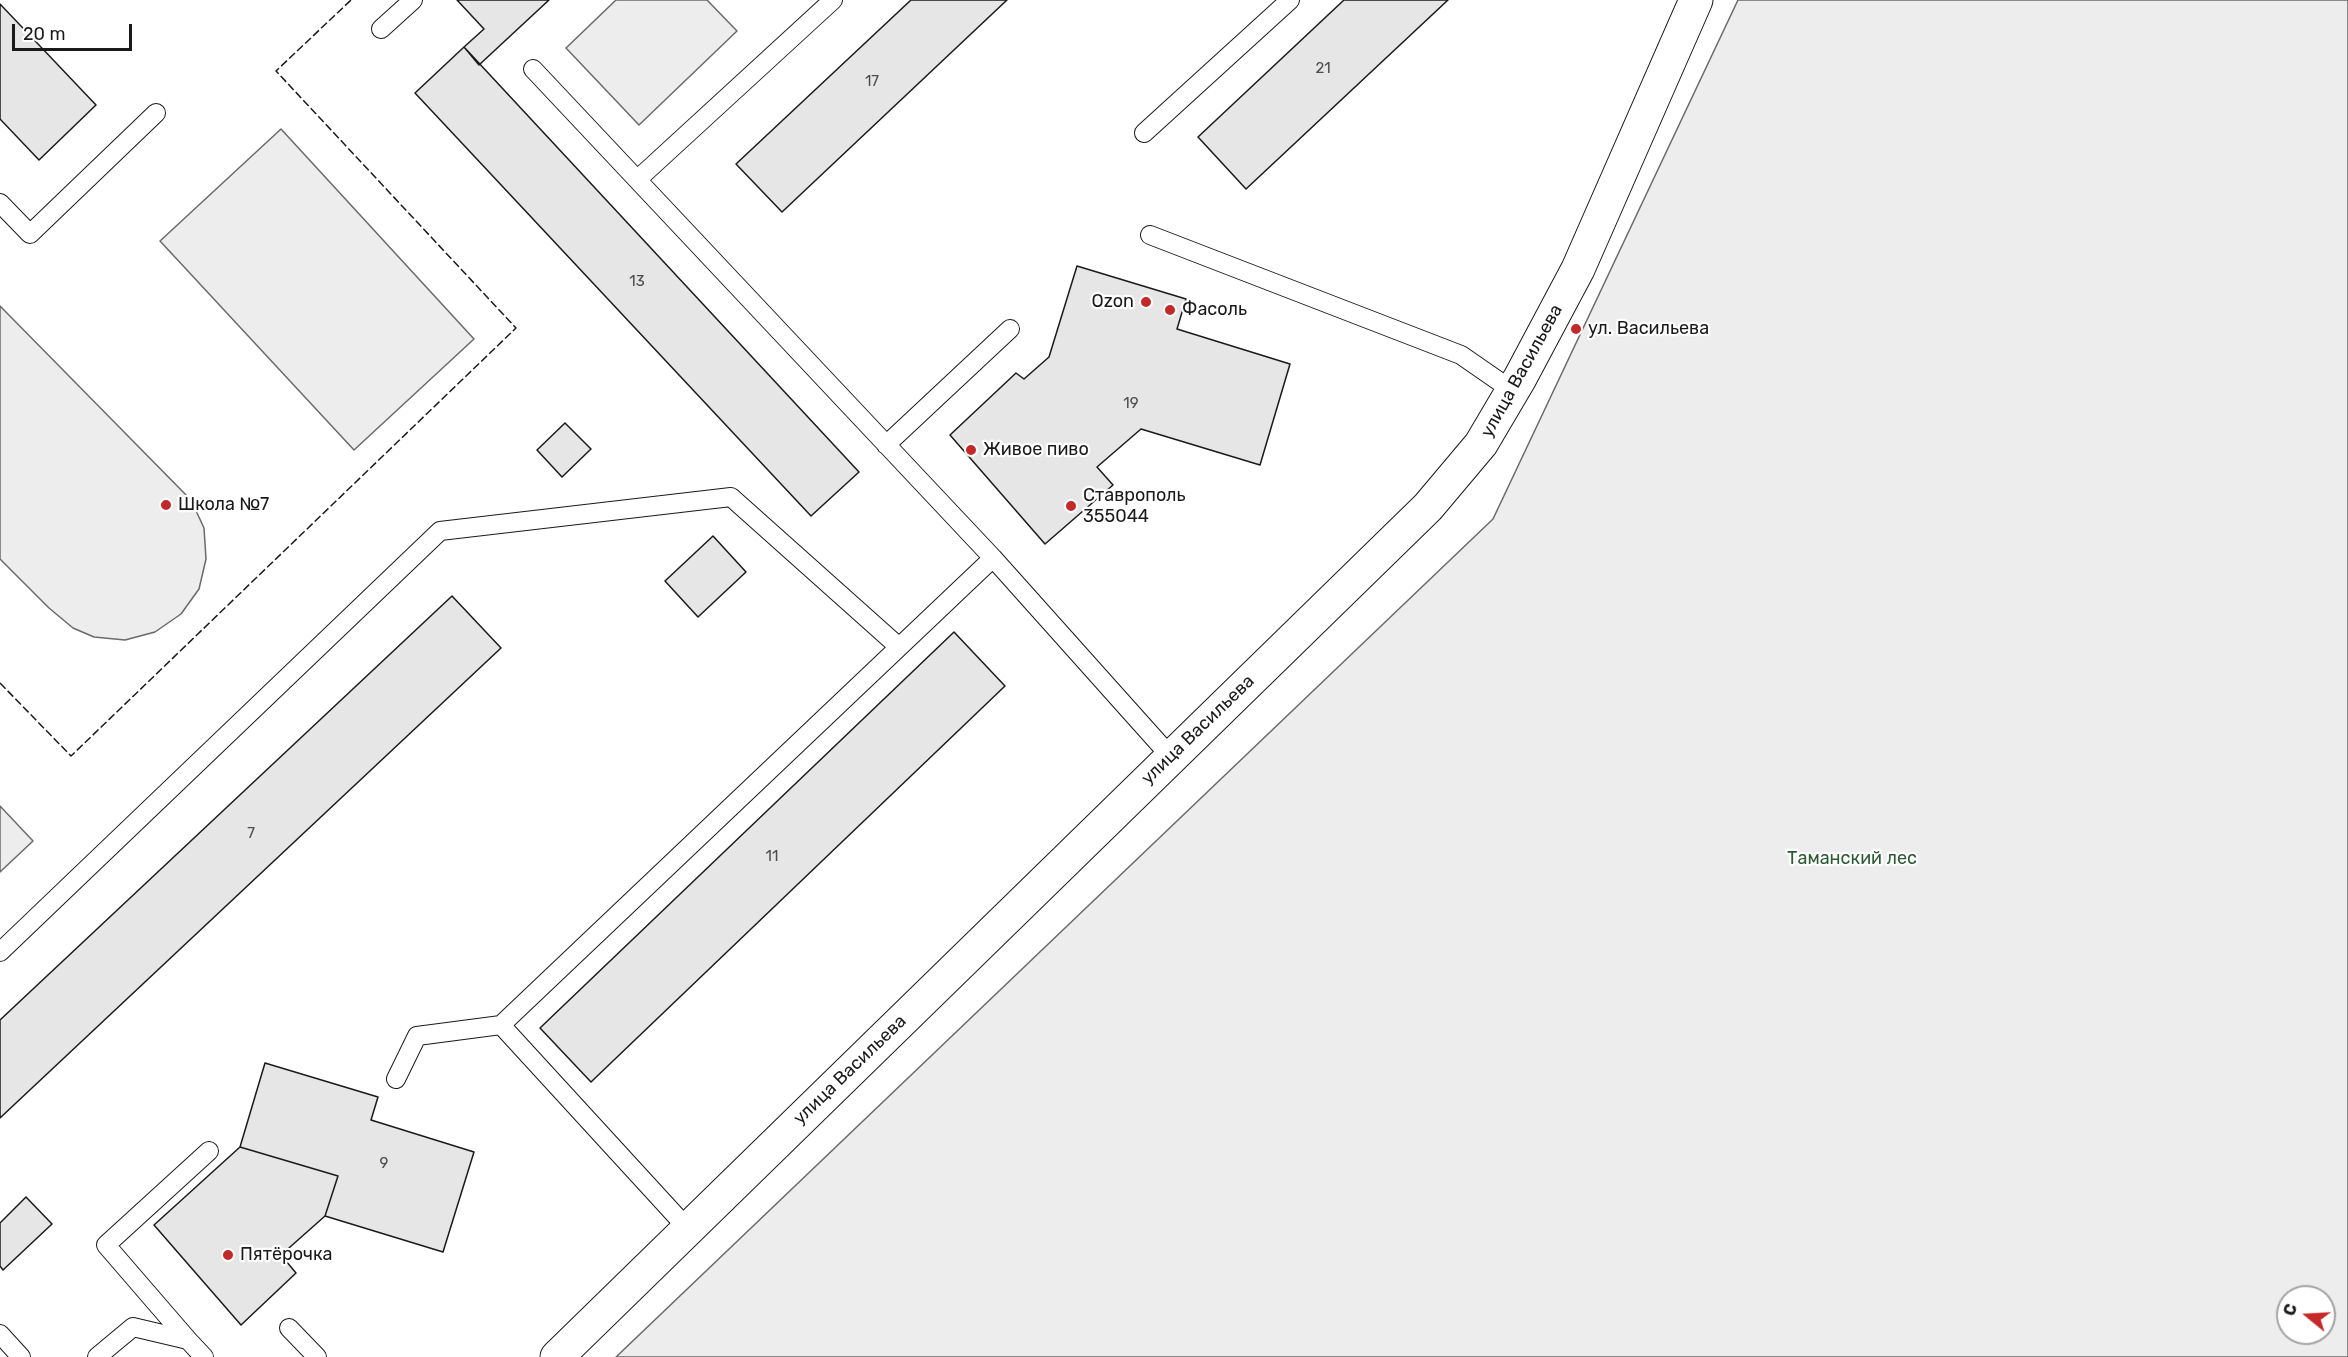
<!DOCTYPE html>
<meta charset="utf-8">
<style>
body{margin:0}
#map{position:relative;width:2348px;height:1357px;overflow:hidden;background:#fff;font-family:Rubik,sans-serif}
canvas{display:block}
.north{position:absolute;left:2276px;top:1285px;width:60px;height:60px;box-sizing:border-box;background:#fff;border:2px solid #a3a3a3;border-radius:50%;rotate:288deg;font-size:16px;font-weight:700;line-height:24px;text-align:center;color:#1a1a1a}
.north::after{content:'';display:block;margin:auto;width:21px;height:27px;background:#c62828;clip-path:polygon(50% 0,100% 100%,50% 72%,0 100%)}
.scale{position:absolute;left:12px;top:24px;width:120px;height:27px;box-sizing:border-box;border:3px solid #1a1a1a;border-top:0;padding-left:8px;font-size:18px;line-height:21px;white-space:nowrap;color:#1a1a1a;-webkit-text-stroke:4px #fff;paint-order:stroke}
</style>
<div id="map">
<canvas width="2348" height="1357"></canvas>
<div class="north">С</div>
<div class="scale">20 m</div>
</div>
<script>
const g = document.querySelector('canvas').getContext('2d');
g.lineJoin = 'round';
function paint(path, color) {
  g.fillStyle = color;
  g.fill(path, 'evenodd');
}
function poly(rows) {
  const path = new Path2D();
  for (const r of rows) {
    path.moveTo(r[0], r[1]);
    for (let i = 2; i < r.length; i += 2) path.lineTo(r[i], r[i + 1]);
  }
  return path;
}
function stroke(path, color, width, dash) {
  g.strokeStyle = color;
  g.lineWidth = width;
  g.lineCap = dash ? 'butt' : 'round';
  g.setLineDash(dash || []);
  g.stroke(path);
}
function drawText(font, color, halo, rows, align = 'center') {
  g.font = font + ' Rubik,sans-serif';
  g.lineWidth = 4.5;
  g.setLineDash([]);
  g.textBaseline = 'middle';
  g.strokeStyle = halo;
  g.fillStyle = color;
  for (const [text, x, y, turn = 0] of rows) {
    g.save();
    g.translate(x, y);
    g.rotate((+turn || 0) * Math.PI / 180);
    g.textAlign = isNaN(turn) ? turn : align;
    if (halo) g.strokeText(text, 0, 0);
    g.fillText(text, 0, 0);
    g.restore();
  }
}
const green = poly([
 [616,0,707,0,737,31,639,125,566,48,616,0],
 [1738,0,2348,0,2348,1357,616,1357,1493,519,1738,0],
 [2288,1297,2324,1297,2324,1333,2288,1333,2288,1297],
 [281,129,474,339,354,450,160,241,281,129],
 [0,306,191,500,204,528,206,559,199,589,181,614,155,632,125,640,94,637,73,628,49,608,0,559,0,306],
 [0,806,33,841,0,872,0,806]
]);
paint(green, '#ededed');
stroke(green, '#6a6a6a', 1.5);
const building = poly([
 [457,0,549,0,479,65,464,47,484,29,457,0],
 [911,0,1007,0,782,212,736,164,911,0],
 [1344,0,1448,0,1246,189,1198,137,1344,0],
 [0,4,96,105,39,160,0,119,0,4],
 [464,47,859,472,811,516,415,93,464,47],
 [1077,266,1186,299,1177,329,1290,364,1260,465,1141,429,1097,467,1113,485,1045,544,950,435,1016,373,1024,379,1049,357,1077,266],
 [565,423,591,449,562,477,537,450,565,423],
 [713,536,746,572,698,617,665,581,713,536],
 [452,596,501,648,0,1118,0,1020,452,596],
 [954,632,1005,686,591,1082,540,1028,954,632],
 [265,1063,378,1097,371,1120,474,1152,443,1252,325,1216,338,1176,240,1147,265,1063],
 [240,1147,338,1176,325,1216,281,1255,296,1273,241,1325,154,1225,240,1147],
 [26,1197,52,1224,3,1270,0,1266,0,1223,26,1197]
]);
paint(building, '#e6e6e6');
stroke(building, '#1a1a1a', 1.5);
const lane = poly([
 [381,29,413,0],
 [533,69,993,558,1171,757],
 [1144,133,1290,0],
 [638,179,833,0],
 [0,203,30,234,156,113],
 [1150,235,1461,355,1513,391],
 [886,445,1010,329],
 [0,952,440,531,731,497,899,647],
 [396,1079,417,1036,501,1025],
 [688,1229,501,1025,993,558],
 [289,1328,317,1357],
 [0,1334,21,1357],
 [188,1340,106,1245,209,1151],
 [97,1357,133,1327,188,1340,204,1357]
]);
const secondary = poly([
 [557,1357,1428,507,1481,444,1520,378,1578,269,1696,0]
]);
stroke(lane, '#1a1a1a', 20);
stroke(secondary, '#1a1a1a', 35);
stroke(lane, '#fff', 18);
stroke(secondary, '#fff', 33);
stroke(poly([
 [0,683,71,756,516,328,276,71,351,0]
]), '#1a1a1a', 1.5, [8, 3]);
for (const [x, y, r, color] of [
 [1146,302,6,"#c62828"],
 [1170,310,6,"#c62828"],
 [1576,329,6,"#c62828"],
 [971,450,6,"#c62828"],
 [166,505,6,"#c62828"],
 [1071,506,6,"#c62828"],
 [228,1255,6,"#c62828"]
]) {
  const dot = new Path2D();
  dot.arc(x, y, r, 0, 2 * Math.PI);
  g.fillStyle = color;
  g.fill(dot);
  stroke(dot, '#fff', 2);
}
drawText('15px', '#4d4d4d', null, [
 ["21",1323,69],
 ["17",872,82],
 ["13",637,282],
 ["19",1131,404],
 ["7",251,834],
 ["11",772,857],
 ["9",384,1164]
]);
drawText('18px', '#1a1a1a', '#fff', [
 ["Ozon",1134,302,"right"],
 ["Фасоль",1182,310],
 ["ул. Васильева",1588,329],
 ["Живое пиво",983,450],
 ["Ставрополь",1083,496],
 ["355044",1083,517],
 ["Школа №7",178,505],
 ["Пятёрочка",240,1255]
], 'left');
drawText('18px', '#1a1a1a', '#fff', [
 ["улица Васильева",1522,371,-61],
 ["улица Васильева",1198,730,-44],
 ["улица Васильева",850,1070,-44]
]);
drawText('18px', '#2b5a34', '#fff', [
 ["Таманский лес",1852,859]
]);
</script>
